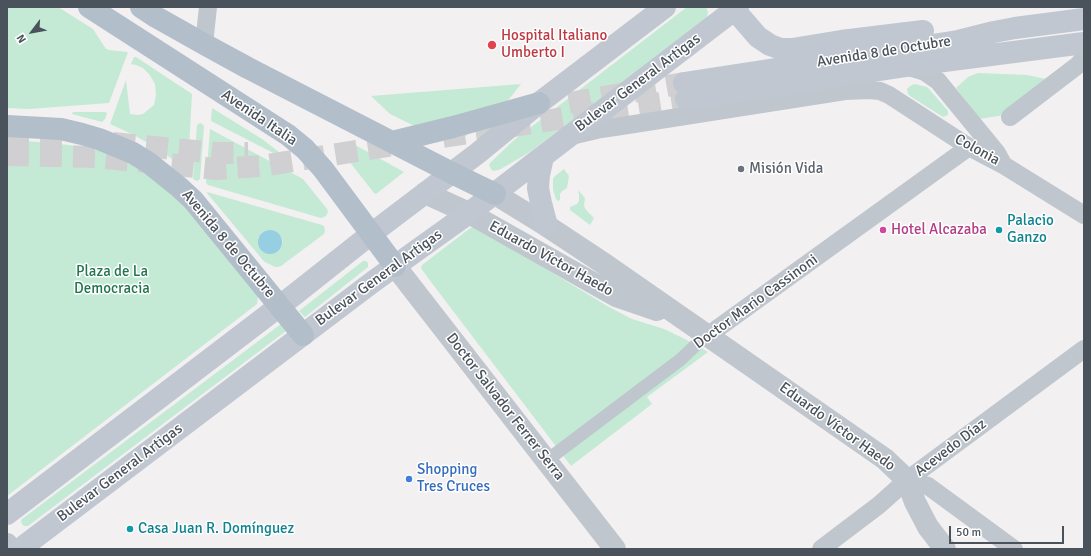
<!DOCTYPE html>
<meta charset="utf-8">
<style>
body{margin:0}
#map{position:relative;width:1091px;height:556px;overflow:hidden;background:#f2f0f0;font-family:Signika,sans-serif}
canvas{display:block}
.frame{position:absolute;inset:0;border:8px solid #4a525b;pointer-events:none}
.north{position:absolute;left:12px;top:12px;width:40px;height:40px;-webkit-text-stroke:3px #fff;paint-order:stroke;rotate:238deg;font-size:11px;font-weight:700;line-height:16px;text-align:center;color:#4a525b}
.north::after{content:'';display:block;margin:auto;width:14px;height:18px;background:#4a525b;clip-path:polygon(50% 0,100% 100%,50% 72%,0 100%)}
.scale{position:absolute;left:949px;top:526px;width:115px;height:18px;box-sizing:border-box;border:2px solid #4a525b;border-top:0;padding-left:5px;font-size:12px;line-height:14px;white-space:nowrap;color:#4a525b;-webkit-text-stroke:3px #fff;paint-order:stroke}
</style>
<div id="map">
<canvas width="1091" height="556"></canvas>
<div class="frame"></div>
<div class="north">N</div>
<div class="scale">50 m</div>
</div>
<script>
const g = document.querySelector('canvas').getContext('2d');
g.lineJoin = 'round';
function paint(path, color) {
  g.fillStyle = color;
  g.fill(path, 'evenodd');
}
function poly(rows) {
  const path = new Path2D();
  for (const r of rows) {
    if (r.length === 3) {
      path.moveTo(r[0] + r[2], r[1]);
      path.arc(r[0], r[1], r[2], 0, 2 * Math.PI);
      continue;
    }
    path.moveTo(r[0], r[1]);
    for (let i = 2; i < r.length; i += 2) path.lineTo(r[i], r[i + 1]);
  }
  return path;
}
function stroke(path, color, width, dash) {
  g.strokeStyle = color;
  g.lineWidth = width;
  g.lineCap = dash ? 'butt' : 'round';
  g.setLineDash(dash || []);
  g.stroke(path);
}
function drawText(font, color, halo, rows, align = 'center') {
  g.font = font + ' Signika,sans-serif';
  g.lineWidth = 3;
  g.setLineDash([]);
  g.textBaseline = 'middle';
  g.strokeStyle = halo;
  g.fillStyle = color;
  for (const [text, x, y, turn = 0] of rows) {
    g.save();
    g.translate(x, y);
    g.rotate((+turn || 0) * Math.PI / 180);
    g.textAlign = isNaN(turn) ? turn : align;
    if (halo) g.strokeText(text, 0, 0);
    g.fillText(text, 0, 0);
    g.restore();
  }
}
paint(poly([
 [7,7,58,7,93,29,106,49,109,50,127,52,128,53,127,55,109,103,29,109,7,108],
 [687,7,706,7,708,12,707,18,658,56,530,152,499,170,493,171,491,169,489,165,490,163,513,141],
 [134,57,136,57,192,94,188,165,187,168,184,168,160,150,134,135,110,124,126,80,130,114,138,115,143,114,154,105,156,95,155,84,149,74,143,68,136,65,131,64,133,59],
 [978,73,1027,75,1051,80,1005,115,979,119,956,88,968,77],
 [521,84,502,108,458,142,454,143,449,143,390,114,371,96],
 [915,84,927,87,929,89,948,111,948,115,943,117,910,96,908,94,907,89,909,87,912,85],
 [212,108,262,139,284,156,287,160,211,121],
 [73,112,105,112,107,113,105,119,102,122,72,114],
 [200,123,202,124,204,126,200,179,197,181,193,179,197,125],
 [210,129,303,179,327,209,328,212,326,216,321,218,208,185,206,183,206,181],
 [17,140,69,145,107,152,124,156,171,189,258,296,257,304,7,496,7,141],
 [352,145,357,146,404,172,376,194,374,193,345,156,345,151,347,147],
 [564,169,569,176,567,188,562,191,560,194,560,200,558,201,556,199,553,190,553,179,555,176],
 [579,191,585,198,584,206,586,210,594,218,590,225,570,210,570,207,577,204,579,201,579,194,578,192],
 [207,192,322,225,324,226,325,231,324,234,281,266,278,267,275,267,265,262,262,259,207,193],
 [269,230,280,235,283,242,258,241,259,237,263,232],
 [475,226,609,307,632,319,664,329,685,339,708,352,647,397,652,404,571,466,428,278,421,268,422,265,469,229],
 [363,261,366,261,368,263,368,267,305,317,299,311],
 [281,324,286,331,28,526,24,526,22,524,21,521,22,519]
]), '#c4ead5');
paint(poly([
 [270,242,12]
]), '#96cee2');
stroke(poly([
 [569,103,684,83],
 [443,137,686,99],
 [7,138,65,139],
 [113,143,216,153,248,153],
 [7,155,96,157,216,169,261,166,407,143]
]), '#d0d0d2', 22, [22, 11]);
stroke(poly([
 [546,461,680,360,696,345,707,336]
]), '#c0c6cd', 13);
stroke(poly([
 [204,44,208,7],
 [905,66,925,72,938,81,997,153,1002,162],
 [1010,117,1078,65,1083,59,1084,53],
 [571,136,601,129,615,127,845,91,869,90,880,91,889,95,969,147,1005,166,1084,215],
 [707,336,969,147],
 [907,480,928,486,1014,549],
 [821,549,879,505,907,480,1084,349]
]), '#c0c6cd', 18);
stroke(poly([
 [425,193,469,213,616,296,657,310],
 [495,194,547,226,606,265,885,459,907,480,915,502,928,527,945,549],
 [395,266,615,549],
 [7,544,11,549]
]), '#c0c6cd', 22);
stroke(poly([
 [732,7,758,37,770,45,781,49,792,49,841,41,923,31],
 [684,83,958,41,994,32,1015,28,1084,19],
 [686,99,905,66,1084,43],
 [543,157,539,175,538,188,541,203,547,226],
 [7,514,294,295,371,234,478,153,539,103,665,7],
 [20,549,374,281,469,213,738,7]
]), '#c0c7d1', 22);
stroke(poly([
 [89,7,288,135,305,149,323,169,395,266],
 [141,7,156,17,204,44,248,68,452,173,495,194],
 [7,126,61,129,82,134,99,139,133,153,149,163,179,187,193,200,303,335],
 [392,142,453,127,539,103]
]), '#b3becb', 22);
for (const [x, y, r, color] of [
 [492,45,5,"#e0444e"],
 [741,169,4,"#6b7280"],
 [883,230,4,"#d1479c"],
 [999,230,4,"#0f9aa8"],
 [409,479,4,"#3f7fe0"],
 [130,529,4,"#0f9aa8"]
]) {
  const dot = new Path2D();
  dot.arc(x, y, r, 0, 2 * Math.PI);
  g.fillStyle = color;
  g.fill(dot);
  stroke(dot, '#fff', 1.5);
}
drawText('15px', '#be3a42', '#fff', [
 ["Hospital Italiano",501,36],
 ["Umberto I",501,53]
], 'left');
drawText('15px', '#4a525b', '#fff', [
 ["Avenida 8 de Octubre",884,52,-9],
 ["Bulevar General Artigas",638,83,-37],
 ["Avenida Italia",259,118,34],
 ["Colonia",977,150,29],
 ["Avenida 8 de Octubre",228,244,50],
 ["Eduardo Víctor Haedo",551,259,29],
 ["Bulevar General Artigas",379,278,-36],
 ["Doctor Mario Cassinoni",756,302,-36],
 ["Doctor Salvador Ferrer Serra",505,407,52],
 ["Eduardo Víctor Haedo",837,427,36],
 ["Acevedo Díaz",951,448,-37],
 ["Bulevar General Artigas",120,473,-37]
]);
drawText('15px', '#5b616d', '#fff', [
 ["Misión Vida",749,169]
], 'left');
drawText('15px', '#0d838f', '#fff', [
 ["Palacio",1007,221],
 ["Ganzo",1007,238],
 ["Casa Juan R. Domínguez",138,529]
], 'left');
drawText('15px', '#b23c85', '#fff', [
 ["Hotel Alcazaba",891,230]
], 'left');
drawText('15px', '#237550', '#fff', [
 ["Plaza de La",112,272],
 ["Democracia",112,289]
]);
drawText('15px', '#366cbe', '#fff', [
 ["Shopping",417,470],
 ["Tres Cruces",417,487]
], 'left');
</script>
